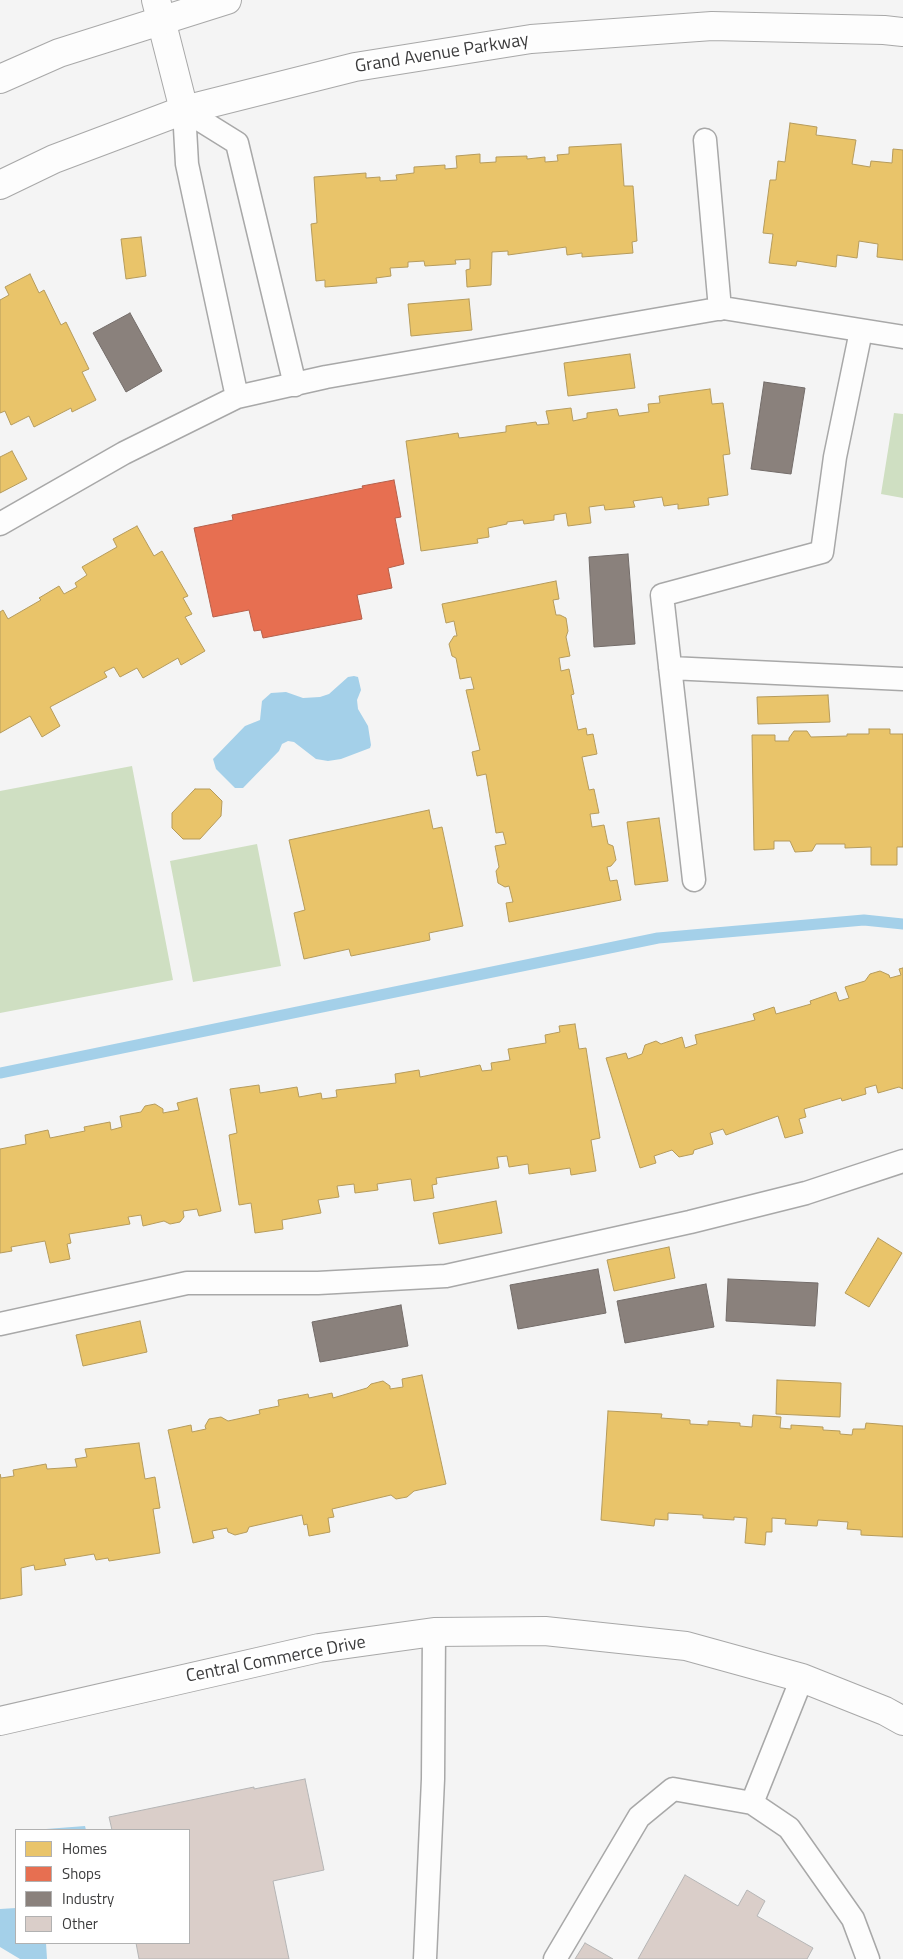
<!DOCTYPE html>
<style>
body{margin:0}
#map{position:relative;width:903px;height:1959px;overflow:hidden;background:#f4f4f4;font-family:"Titillium Web",sans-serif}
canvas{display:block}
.legend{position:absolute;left:15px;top:1829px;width:175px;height:115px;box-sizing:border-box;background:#fff;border:1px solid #b1b1b1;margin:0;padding:6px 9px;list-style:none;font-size:15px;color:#3c3c3d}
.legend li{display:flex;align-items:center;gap:10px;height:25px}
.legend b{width:25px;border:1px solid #b1b1b1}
</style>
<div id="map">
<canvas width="903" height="1959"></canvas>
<ul class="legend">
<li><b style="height:14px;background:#e9c46a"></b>Homes</li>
<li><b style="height:14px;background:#e76f51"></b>Shops</li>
<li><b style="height:14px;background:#8a817c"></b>Industry</li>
<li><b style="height:14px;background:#dacec9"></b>Other</li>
</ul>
</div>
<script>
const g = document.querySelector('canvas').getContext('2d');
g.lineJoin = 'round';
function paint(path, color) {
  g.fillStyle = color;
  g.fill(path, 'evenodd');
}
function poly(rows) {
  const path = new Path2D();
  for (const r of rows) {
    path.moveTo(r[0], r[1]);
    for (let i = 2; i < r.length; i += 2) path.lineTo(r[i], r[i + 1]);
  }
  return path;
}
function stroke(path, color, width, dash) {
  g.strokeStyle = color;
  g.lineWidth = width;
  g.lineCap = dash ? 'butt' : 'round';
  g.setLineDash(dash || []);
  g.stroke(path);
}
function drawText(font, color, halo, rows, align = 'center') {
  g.font = font + ' "Titillium Web",sans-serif';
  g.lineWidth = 5;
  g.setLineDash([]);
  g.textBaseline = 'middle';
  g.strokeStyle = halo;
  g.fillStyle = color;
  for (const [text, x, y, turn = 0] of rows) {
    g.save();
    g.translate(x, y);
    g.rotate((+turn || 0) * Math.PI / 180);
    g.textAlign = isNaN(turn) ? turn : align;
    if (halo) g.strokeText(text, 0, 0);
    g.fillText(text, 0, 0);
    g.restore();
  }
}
paint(poly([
 [894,413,903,414,903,498,881,494],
 [132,766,173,980,0,1013,0,791],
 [257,844,281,966,193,982,170,861]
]), '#cfdfc2');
paint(poly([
 [354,676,358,677,361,690,357,700,358,709,368,726,371,745,370,748,341,759,328,761,316,759,294,742,288,741,282,744,279,751,243,788,235,788,216,769,213,759,245,726,260,720,262,701,271,693,286,692,303,698,320,697,329,694,348,677],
 [85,1826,86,1830,46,1830,46,1829],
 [16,1908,16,1943,46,1943,47,1959,20,1959,0,1947,0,1909]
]), '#a4d0e9');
const homes = poly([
 [790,123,817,127,816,135,856,140,852,164,870,167,871,161,892,163,893,149,903,150,903,260,877,257,878,244,859,241,857,258,837,255,836,267,797,261,796,266,769,263,773,234,763,233,770,180,776,180,778,161,785,162,790,123],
 [621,144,624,186,633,186,637,241,632,242,633,253,582,257,582,253,567,255,566,247,508,255,508,251,492,252,491,285,467,287,466,270,470,269,470,259,455,260,456,264,425,266,424,261,408,262,408,267,390,268,391,276,376,278,377,283,325,287,325,280,316,281,311,224,317,223,314,177,366,173,366,178,380,177,380,181,397,180,396,175,414,173,414,167,445,165,445,169,457,168,456,156,480,154,480,163,496,162,496,157,527,156,527,159,545,157,545,162,558,161,557,155,569,154,569,147,621,144],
 [141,237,146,276,126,279,121,239,141,237],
 [30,274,39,293,44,290,61,325,66,322,89,369,82,372,96,400,72,412,71,408,34,427,29,416,11,425,5,411,0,413,0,300,9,295,5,287,30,274],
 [469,299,472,330,411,336,408,304,469,299],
 [630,354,635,388,568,396,564,363,630,354],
 [710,389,712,404,723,403,730,454,723,455,728,495,708,498,709,505,678,509,678,504,664,506,662,497,633,501,635,507,605,510,604,505,589,507,591,523,568,526,566,513,554,515,554,520,524,524,523,520,507,522,507,524,488,528,489,537,477,539,478,543,421,551,406,441,458,433,459,438,506,432,506,426,536,422,537,425,549,424,546,411,571,408,573,421,587,418,587,413,617,409,619,416,649,412,648,404,660,403,659,396,710,389],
 [12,451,27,479,0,493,0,457,12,451],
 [137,526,154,556,162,551,188,596,183,598,192,614,185,617,205,651,181,665,178,658,143,678,137,668,120,677,114,667,104,672,107,677,50,707,60,726,42,737,30,716,0,733,0,612,3,610,8,619,41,600,39,598,59,586,64,594,77,587,75,583,87,575,82,567,117,547,113,539,137,526],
 [556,581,559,599,553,600,556,615,560,615,566,618,568,631,566,637,570,656,559,658,561,671,569,669,574,694,571,695,578,730,586,728,587,735,593,734,597,754,582,757,589,790,594,789,599,813,590,814,592,827,604,825,608,844,613,846,616,860,611,866,607,867,610,881,617,880,621,900,509,922,506,903,513,902,509,886,505,887,498,883,496,871,499,867,495,846,506,844,503,832,496,833,486,774,477,776,472,752,480,750,466,690,474,689,471,677,460,679,456,658,452,656,449,644,454,636,457,636,454,621,446,623,442,604,556,581],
 [828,695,830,722,758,724,757,697,828,695],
 [869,729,890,729,890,734,903,734,903,847,897,847,897,865,871,865,871,847,845,848,845,844,816,844,812,851,795,852,790,841,774,841,774,849,754,850,752,735,775,735,775,741,789,741,789,738,794,731,807,731,811,737,847,736,847,734,869,734,869,729],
 [195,789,210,789,222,801,221,816,200,839,183,839,172,828,172,813,195,789],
 [429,810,433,829,442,827,463,926,429,933,430,940,351,956,349,949,304,959,294,913,305,910,289,840,429,810],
 [659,818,668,881,635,885,627,822,659,818],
 [903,968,903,1089,899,1087,878,1093,876,1085,865,1088,866,1094,842,1101,841,1098,804,1109,806,1117,799,1119,803,1133,785,1138,778,1116,726,1135,723,1129,710,1133,713,1144,694,1150,693,1154,679,1157,672,1150,654,1156,656,1163,640,1168,606,1058,626,1053,628,1059,642,1054,645,1045,656,1041,661,1044,682,1037,685,1048,697,1044,695,1035,755,1020,753,1014,774,1007,776,1014,811,1004,810,1001,836,992,839,1001,849,998,845,987,865,981,870,974,880,971,889,975,890,978,901,975,899,969,903,968],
 [575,1024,579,1049,586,1048,600,1138,591,1140,596,1171,571,1175,570,1168,529,1174,528,1164,509,1167,507,1156,497,1157,499,1168,436,1178,437,1184,432,1185,434,1198,414,1201,411,1179,377,1184,378,1190,355,1193,354,1184,337,1186,339,1197,318,1200,321,1213,282,1220,283,1229,255,1233,251,1203,239,1205,229,1135,237,1133,230,1089,259,1085,260,1093,297,1087,299,1097,321,1093,322,1099,337,1097,336,1090,396,1083,395,1074,419,1070,420,1077,480,1065,482,1071,492,1070,491,1063,510,1060,508,1049,546,1043,545,1035,560,1032,559,1026,575,1024],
 [197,1098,221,1211,199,1216,197,1209,183,1211,184,1217,180,1222,170,1224,164,1221,143,1226,141,1215,128,1217,130,1224,69,1234,71,1243,67,1244,70,1259,50,1263,45,1241,11,1247,12,1251,0,1253,0,1149,26,1144,25,1135,48,1130,50,1138,85,1131,84,1127,110,1122,111,1130,122,1127,120,1116,141,1112,145,1106,155,1104,163,1109,163,1113,179,1110,177,1103,197,1098],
 [496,1201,502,1233,439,1244,433,1213,496,1201],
 [878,1238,902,1253,869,1307,845,1293,878,1238],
 [669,1247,675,1278,614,1291,607,1260,669,1247],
 [140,1321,147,1352,83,1366,76,1335,140,1321],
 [422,1375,446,1484,414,1491,407,1497,396,1499,391,1495,332,1509,334,1517,328,1518,330,1532,309,1536,307,1524,304,1525,302,1515,249,1527,247,1532,235,1535,228,1532,227,1528,212,1531,214,1538,193,1543,168,1430,191,1425,192,1432,206,1429,205,1426,209,1419,221,1417,228,1421,260,1414,259,1410,279,1406,278,1400,308,1394,309,1398,332,1393,333,1398,367,1388,371,1384,383,1381,390,1386,390,1389,403,1387,402,1379,422,1375],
 [777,1380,841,1383,840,1417,776,1414,777,1380],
 [608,1411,662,1414,661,1418,690,1420,690,1424,708,1425,708,1421,740,1423,740,1426,752,1427,753,1415,781,1417,780,1428,791,1429,791,1425,823,1427,823,1430,840,1431,840,1434,852,1435,853,1429,865,1429,866,1423,903,1426,903,1537,861,1535,861,1530,847,1529,848,1522,818,1520,817,1526,785,1524,786,1519,772,1518,772,1532,766,1532,765,1545,745,1543,747,1518,734,1517,734,1520,703,1518,703,1515,668,1513,668,1520,655,1519,654,1526,601,1520,608,1411],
 [139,1443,145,1479,155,1477,160,1508,153,1509,160,1553,109,1561,108,1558,96,1560,94,1554,64,1559,66,1565,35,1570,34,1565,21,1568,22,1595,0,1599,0,1474,1,1478,14,1476,13,1470,46,1464,47,1469,77,1467,75,1459,87,1457,85,1449,139,1443]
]);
paint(homes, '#e9c46a');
stroke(homes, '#b59b5c', 1);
const shops = poly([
 [394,480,401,517,395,518,404,564,388,568,392,588,357,595,362,619,263,638,261,630,254,631,249,610,213,617,194,528,233,520,232,515,363,488,362,486,394,480]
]);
paint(shops, '#e76f51');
stroke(shops, '#b4604b', 1);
const industry = poly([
 [130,313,162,371,126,392,93,333,130,313],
 [764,382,805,388,791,474,751,469,764,382],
 [628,554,635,644,594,647,589,557,628,554],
 [598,1269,606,1313,518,1329,510,1285,598,1269],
 [728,1279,818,1283,815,1326,726,1321,728,1279],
 [706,1284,714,1327,625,1343,617,1301,706,1284],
 [401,1305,408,1346,320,1362,312,1322,401,1305]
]);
paint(industry, '#8a817c');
stroke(industry, '#736c69', 1);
stroke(poly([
 [0,1073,658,938,864,920,903,924]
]), '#a4d0e9', 11);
const building = poly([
 [305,1779,324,1870,273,1881,289,1959,139,1959,136,1943,189,1943,189,1830,112,1830,109,1817,254,1787,254,1789,305,1779],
 [685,1875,738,1906,747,1890,765,1901,757,1916,813,1948,807,1959,638,1959,685,1875],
 [585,1943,613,1959,575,1959,585,1943]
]);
paint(building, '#dacec9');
stroke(building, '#b5b5b5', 1);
const service = poly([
 [184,110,237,143,295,385],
 [184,110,187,164,237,397],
 [705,140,720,309],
 [0,524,124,453,237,397,326,377,723,308,903,337],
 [670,668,903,679],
 [694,880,662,595,822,552,835,457,861,331],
 [0,1324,187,1283,318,1283,446,1276,690,1222,806,1193,903,1161],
 [752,1803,802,1678],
 [425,1959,433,1779,434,1632],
 [555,1959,639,1817,673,1789,752,1803,789,1828,853,1919,868,1959]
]);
const minor = poly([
 [156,0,184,110]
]);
const tertiary = poly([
 [0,1721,319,1648,434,1632,545,1631,686,1646,802,1678,885,1711,903,1721]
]);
const secondary = poly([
 [0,79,59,53,227,0],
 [0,185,54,159,184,110,355,67,531,39,712,26,884,30,903,32]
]);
stroke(service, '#a8a8a8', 25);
stroke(minor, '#a8a8a8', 30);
stroke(tertiary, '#a8a8a8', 30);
stroke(secondary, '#a8a8a8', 30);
stroke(service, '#fdfdfd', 22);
stroke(minor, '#fdfdfd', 28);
stroke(tertiary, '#fdfdfd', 28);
stroke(secondary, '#fdfdfd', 28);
drawText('18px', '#3c3c3d', '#fff', [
 ["Grand Avenue Parkway",442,54,-9],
 ["Central Commerce Drive",276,1660,-11]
]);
</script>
